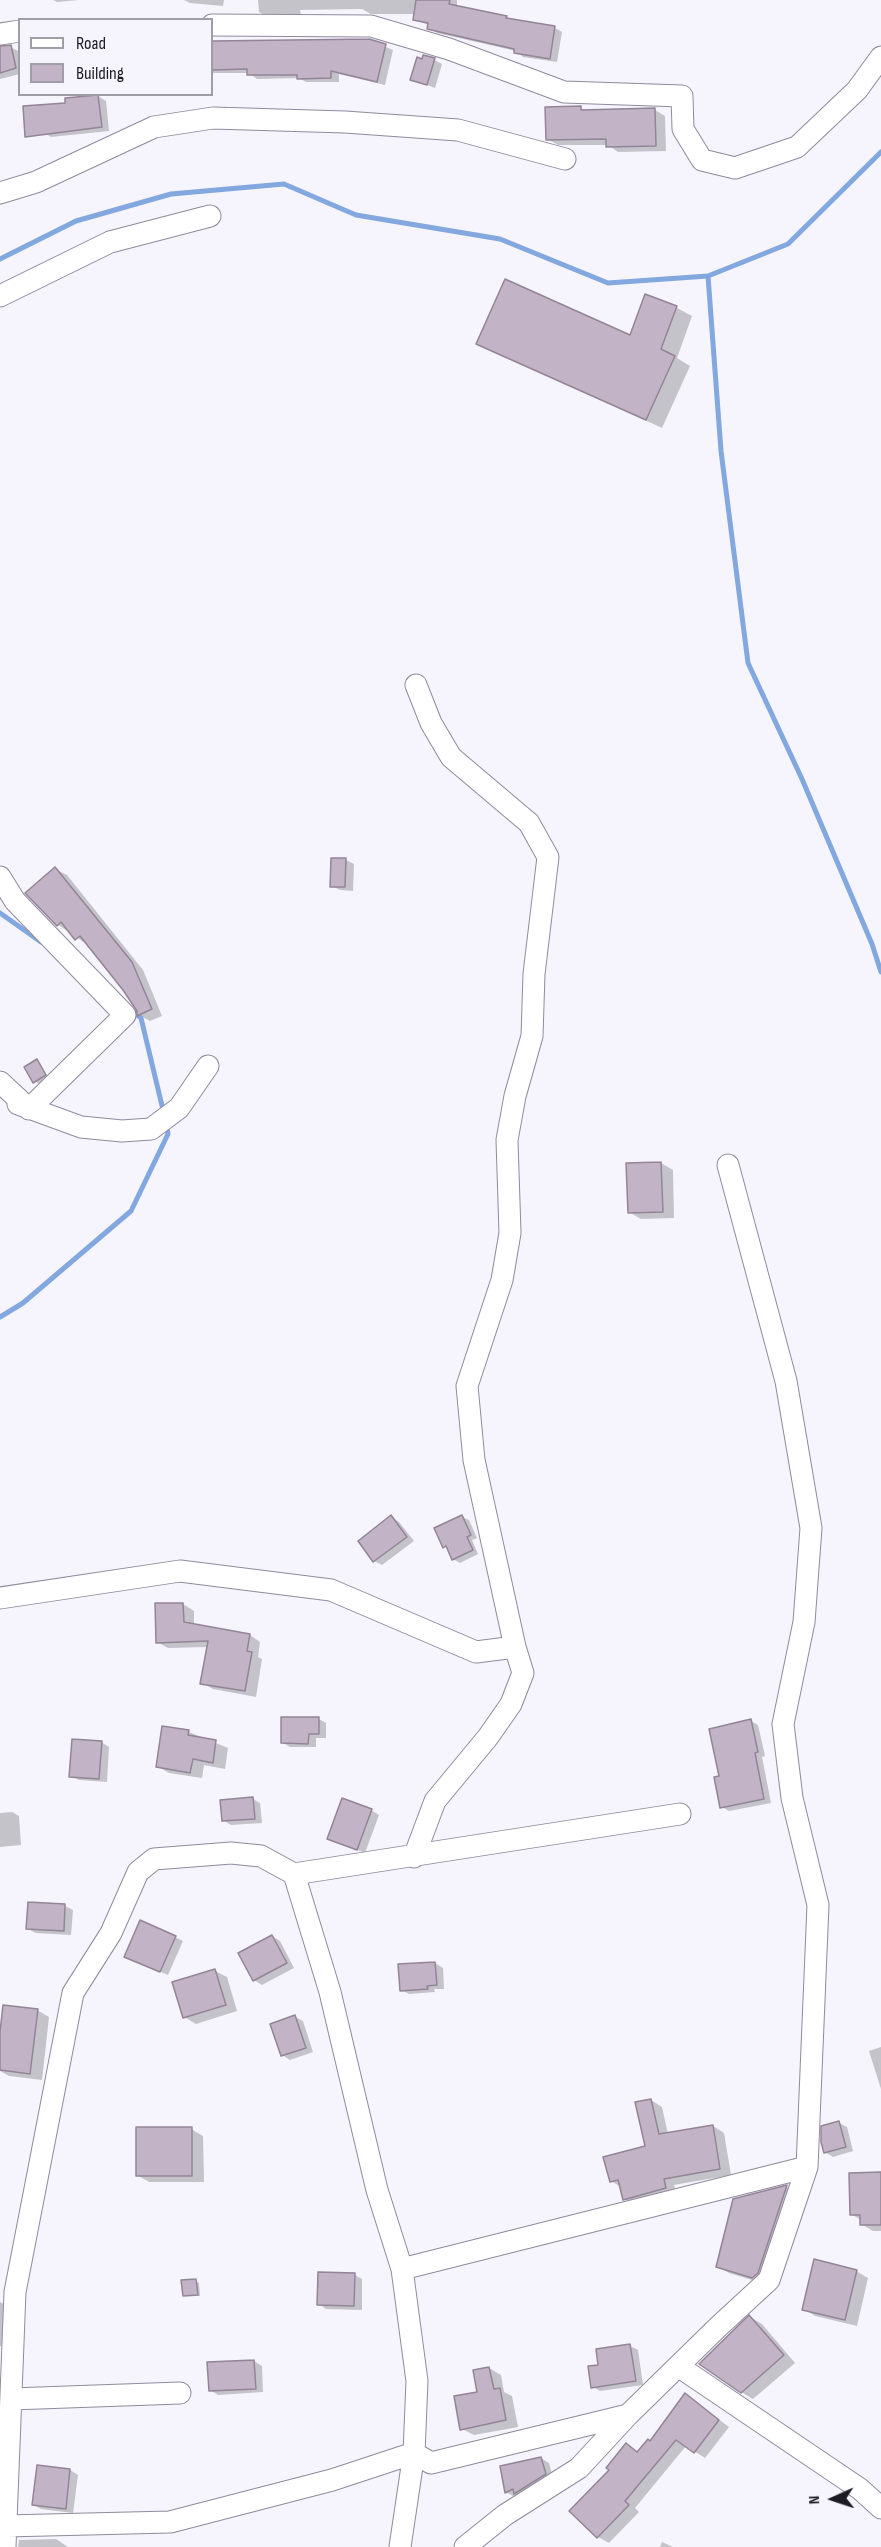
<!DOCTYPE html>
<style>
body{margin:0}
#map{position:relative;width:881px;height:2547px;overflow:hidden;background:#f6f4fc;font-family:"Sofia Sans Condensed",sans-serif}
canvas{display:block}
.legend{position:absolute;left:18px;top:18px;width:195px;height:78px;box-sizing:border-box;background:#f6f4fc;border:2px solid #9f9da5;margin:0;padding:8px 10px;list-style:none;font-size:18px;color:#1c1a22}
.legend li{display:flex;align-items:center;gap:12px;height:30px}
.legend b{width:30px;border:2px solid #9f9da5}
.north{position:absolute;left:803px;top:2469px;width:60px;height:60px;-webkit-text-stroke:4px #f6f4fc;paint-order:stroke;rotate:267deg;font-size:16px;font-weight:700;line-height:24px;text-align:center;color:#1c1a22}
.north::after{content:'';display:block;margin:auto;width:21px;height:27px;background:#1c1a22;clip-path:polygon(50% 0,100% 100%,50% 72%,0 100%)}
</style>
<div id="map">
<canvas width="881" height="2547"></canvas>
<ul class="legend">
<li><b style="height:8px;background:#fff"></b>Road</li>
<li><b style="height:16px;background:#c2b4c6"></b>Building</li>
</ul>
<div class="north">N</div>
</div>
<script>
const g = document.querySelector('canvas').getContext('2d');
g.lineJoin = 'round';
function paint(path, color) {
  g.fillStyle = color;
  g.fill(path, 'evenodd');
}
function poly(rows) {
  const path = new Path2D();
  for (const r of rows) {
    path.moveTo(r[0], r[1]);
    for (let i = 2; i < r.length; i += 2) path.lineTo(r[i], r[i + 1]);
  }
  return path;
}
function stroke(path, color, width, dash) {
  g.strokeStyle = color;
  g.lineWidth = width;
  g.lineCap = dash ? 'butt' : 'round';
  g.setLineDash(dash || []);
  g.stroke(path);
}
paint(poly([
 [53,0,79,0,57,2],
 [184,0,224,0,223,6,190,3],
 [258,0,457,0,457,7,506,17,513,21,555,28,562,32,557,62,523,57,516,51,437,33,429,28,429,25,415,20,416,14,371,14,362,9,300,10,301,15,267,16,259,12],
 [369,40,393,50,385,85,339,74,339,82,306,82,299,78,257,79,249,73,212,73,212,43],
 [10,47,18,51,20,74,0,79,0,49],
 [434,60,442,64,435,88,412,79],
 [98,96,106,101,109,131,51,137,43,132],
 [580,108,586,111,655,110,665,116,666,151,618,152,608,145,558,145,547,139],
 [646,296,677,308,692,316,677,358,690,366,662,428,478,343,631,337],
 [333,859,346,860,354,864,353,891,340,890,332,886],
 [55,869,67,875,143,970,162,1016,150,1021,139,1015,124,989,88,945,57,924],
 [37,1060,48,1077,38,1084,26,1067],
 [661,1163,673,1170,674,1218,641,1219,629,1212],
 [391,1517,399,1522,414,1541,382,1565,374,1561],
 [462,1517,469,1520,477,1538,472,1540,478,1554,460,1563,453,1559,449,1549,444,1546],
 [183,1604,194,1611,194,1625,250,1635,260,1642,258,1657,262,1659,256,1697,213,1689,202,1683,208,1647,168,1648,157,1642],
 [319,1719,326,1723,326,1738,316,1738,316,1747,290,1747,283,1743],
 [751,1721,758,1725,765,1756,762,1757,771,1803,729,1811,722,1807,721,1778],
 [164,1727,189,1732,228,1748,225,1769,204,1765,202,1778,169,1773,157,1766],
 [101,1742,109,1747,107,1782,79,1780,71,1776],
 [253,1799,260,1803,262,1823,231,1825,223,1820],
 [371,1810,379,1815,365,1853,329,1838],
 [12,1812,19,1816,21,1845,0,1847,0,1813],
 [65,1906,73,1910,71,1935,36,1933,28,1929],
 [272,1936,280,1941,294,1968,262,1985,254,1980],
 [175,1937,183,1941,168,1975,134,1961],
 [435,1963,443,1968,444,1989,434,1989,435,1992,409,1994,401,1990],
 [215,1971,227,1977,237,2011,196,2024,184,2017],
 [37,2010,49,2017,42,2080,9,2076,0,2071,0,2044],
 [295,2017,303,2021,313,2052,290,2060,282,2055],
 [881,2047,881,2089,869,2051],
 [651,2100,662,2107,668,2134,713,2126,724,2133,731,2175,674,2185,677,2195,636,2205,624,2199,621,2187,611,2181,647,2147],
 [839,2123,847,2127,853,2151,833,2157,825,2152],
 [191,2129,203,2136,204,2182,149,2182,137,2175],
 [881,2174,881,2231,873,2231,861,2224,861,2220,851,2214],
 [787,2187,799,2193,765,2284,729,2273,717,2266,734,2200],
 [856,2271,868,2278,857,2326,815,2316,804,2309],
 [355,2275,362,2279,362,2310,326,2309,319,2304],
 [196,2281,199,2283,200,2296,184,2295],
 [0,2302,13,2309,10,2347,0,2346],
 [750,2317,762,2324,795,2363,753,2399,741,2392],
 [630,2346,638,2350,643,2385,600,2391,593,2387],
 [254,2361,262,2366,263,2392,218,2395,210,2390],
 [489,2368,501,2375,504,2392,512,2396,518,2427,474,2435,462,2429],
 [686,2395,729,2427,705,2458,686,2446,635,2508,639,2512,609,2543,598,2537,572,2511,611,2470,627,2445,639,2452,651,2442],
 [541,2458,549,2463,553,2478,523,2497,518,2494,513,2496,506,2492],
 [38,2466,70,2470,78,2475,73,2513,41,2509,34,2505],
 [56,2539,68,2547,18,2547,19,2540],
 [662,2542,673,2547,660,2547]
]), '#0003');
stroke(poly([
 [0,259,76,221,171,194,284,184,356,215,500,239,608,283,708,276,788,244,881,152],
 [708,276,721,451,748,663,802,779,872,944,881,972],
 [0,913,41,942],
 [130,1009,141,1018,164,1114],
 [0,1317,23,1303,131,1211,168,1134,166,1123]
]), '#82a8df', 5);
const building = poly([
 [416,0,450,0,449,4,507,16,506,18,555,26,550,59,514,53,514,49,427,29,428,23,413,20,416,0],
 [369,39,386,44,377,82,331,71,331,78,297,79,297,75,247,75,247,69,212,70,212,41,369,39],
 [11,45,16,68,0,73,0,46,11,45],
 [423,55,435,58,427,85,410,80,417,57,422,59,423,55],
 [98,95,102,127,25,137,23,106,65,103,65,98,98,95],
 [581,106,581,110,655,108,656,146,606,147,606,139,546,140,545,107,581,106],
 [505,279,630,335,645,294,677,306,661,349,675,356,646,420,476,344,505,279],
 [331,858,346,858,345,887,330,887,331,858],
 [55,867,132,962,152,1009,137,1016,137,1011,123,990,80,936,75,940,61,922,57,926,25,893,55,867],
 [37,1059,46,1075,33,1083,24,1067,37,1059],
 [661,1162,663,1212,628,1213,626,1163,661,1162],
 [391,1515,407,1537,373,1562,358,1541,391,1515],
 [462,1515,471,1535,467,1537,473,1550,452,1560,446,1546,443,1548,434,1528,462,1515],
 [155,1603,183,1603,184,1622,250,1634,247,1651,252,1652,245,1691,200,1684,208,1641,156,1643,155,1603],
 [281,1717,319,1717,319,1734,309,1734,308,1744,281,1743,281,1717],
 [751,1719,758,1752,755,1753,764,1799,720,1808,714,1777,719,1776,709,1729,751,1719],
 [162,1726,189,1730,188,1735,216,1740,213,1763,193,1759,190,1773,156,1767,162,1726],
 [72,1739,102,1741,99,1779,69,1777,72,1739],
 [253,1797,255,1819,222,1821,220,1800,253,1797],
 [342,1798,372,1809,357,1850,327,1839,342,1798],
 [28,1902,65,1904,64,1931,26,1929,28,1902],
 [140,1920,176,1936,160,1972,124,1957,140,1920],
 [272,1935,287,1963,253,1981,238,1953,272,1935],
 [435,1962,437,1985,427,1986,428,1989,400,1991,398,1964,435,1962],
 [215,1969,226,2005,183,2018,172,1982,215,1969],
 [3,2005,38,2009,30,2074,0,2070,0,2032,3,2005],
 [295,2015,306,2048,281,2056,270,2024,295,2015],
 [651,2099,659,2134,713,2125,720,2169,664,2179,666,2188,623,2200,618,2180,610,2182,603,2157,645,2146,635,2102,651,2099],
 [839,2121,846,2147,824,2153,821,2142,821,2126,839,2121],
 [136,2127,192,2127,192,2176,136,2176,136,2127],
 [881,2172,881,2225,860,2225,860,2215,850,2215,849,2173,881,2172],
 [787,2185,758,2273,752,2278,716,2267,733,2199,787,2185],
 [814,2259,857,2270,845,2320,802,2310,814,2259],
 [318,2272,355,2273,354,2306,317,2305,318,2272],
 [196,2279,198,2295,183,2296,181,2280,196,2279],
 [749,2315,784,2355,741,2393,699,2364,749,2315],
 [630,2344,636,2381,591,2388,588,2366,598,2365,596,2349,630,2344],
 [254,2360,256,2389,209,2391,207,2362,254,2360],
 [489,2367,494,2389,500,2388,506,2420,460,2430,454,2396,477,2392,473,2370,489,2367],
 [685,2393,719,2420,694,2453,676,2440,625,2501,629,2505,597,2538,569,2511,609,2470,606,2468,626,2443,637,2452,648,2439,650,2441,685,2393],
 [541,2457,546,2474,514,2494,513,2489,505,2493,500,2466,541,2457],
 [37,2465,70,2469,66,2509,32,2505,37,2465]
]);
paint(building, '#c2b4c6');
stroke(building, '#928596', 1.5);
const minor = poly([
 [212,25,371,26,449,49,564,92,682,96,683,129,702,160,735,168,797,147,857,90,881,57],
 [0,34,20,31],
 [0,193,36,182,154,127,213,118,345,122,458,130,565,159],
 [0,296,110,242,210,216],
 [0,877,15,901,125,1015,29,1109,0,1082],
 [18,1104,81,1127,122,1131,151,1129,179,1108,208,1066],
 [0,1598,180,1571,331,1590,476,1652,515,1647],
 [414,1857,435,1801,488,1737,511,1704,523,1673,515,1647,474,1460,467,1386,502,1280,510,1233,507,1140,515,1096,532,1036,534,974,548,857,529,823,451,757,431,723,416,685],
 [294,1874,680,1814],
 [402,2269,807,2167],
 [678,2366,860,2489,881,2508],
 [11,2399,180,2393],
 [6,2526,170,2522,332,2480,414,2453,431,2463,628,2415],
 [5,2547,15,2292,73,1993,111,1933,138,1872,154,1859,231,1853,261,1856,294,1874,330,1992,377,2190,402,2269,417,2381,414,2453,400,2547],
 [465,2547,505,2515,579,2468,628,2415,718,2327,769,2280,807,2167,818,1905,792,1798,783,1724,804,1622,811,1528,786,1381,728,1165]
]);
stroke(minor, '#908a9e', 23);
stroke(minor, '#fff', 21);
</script>
